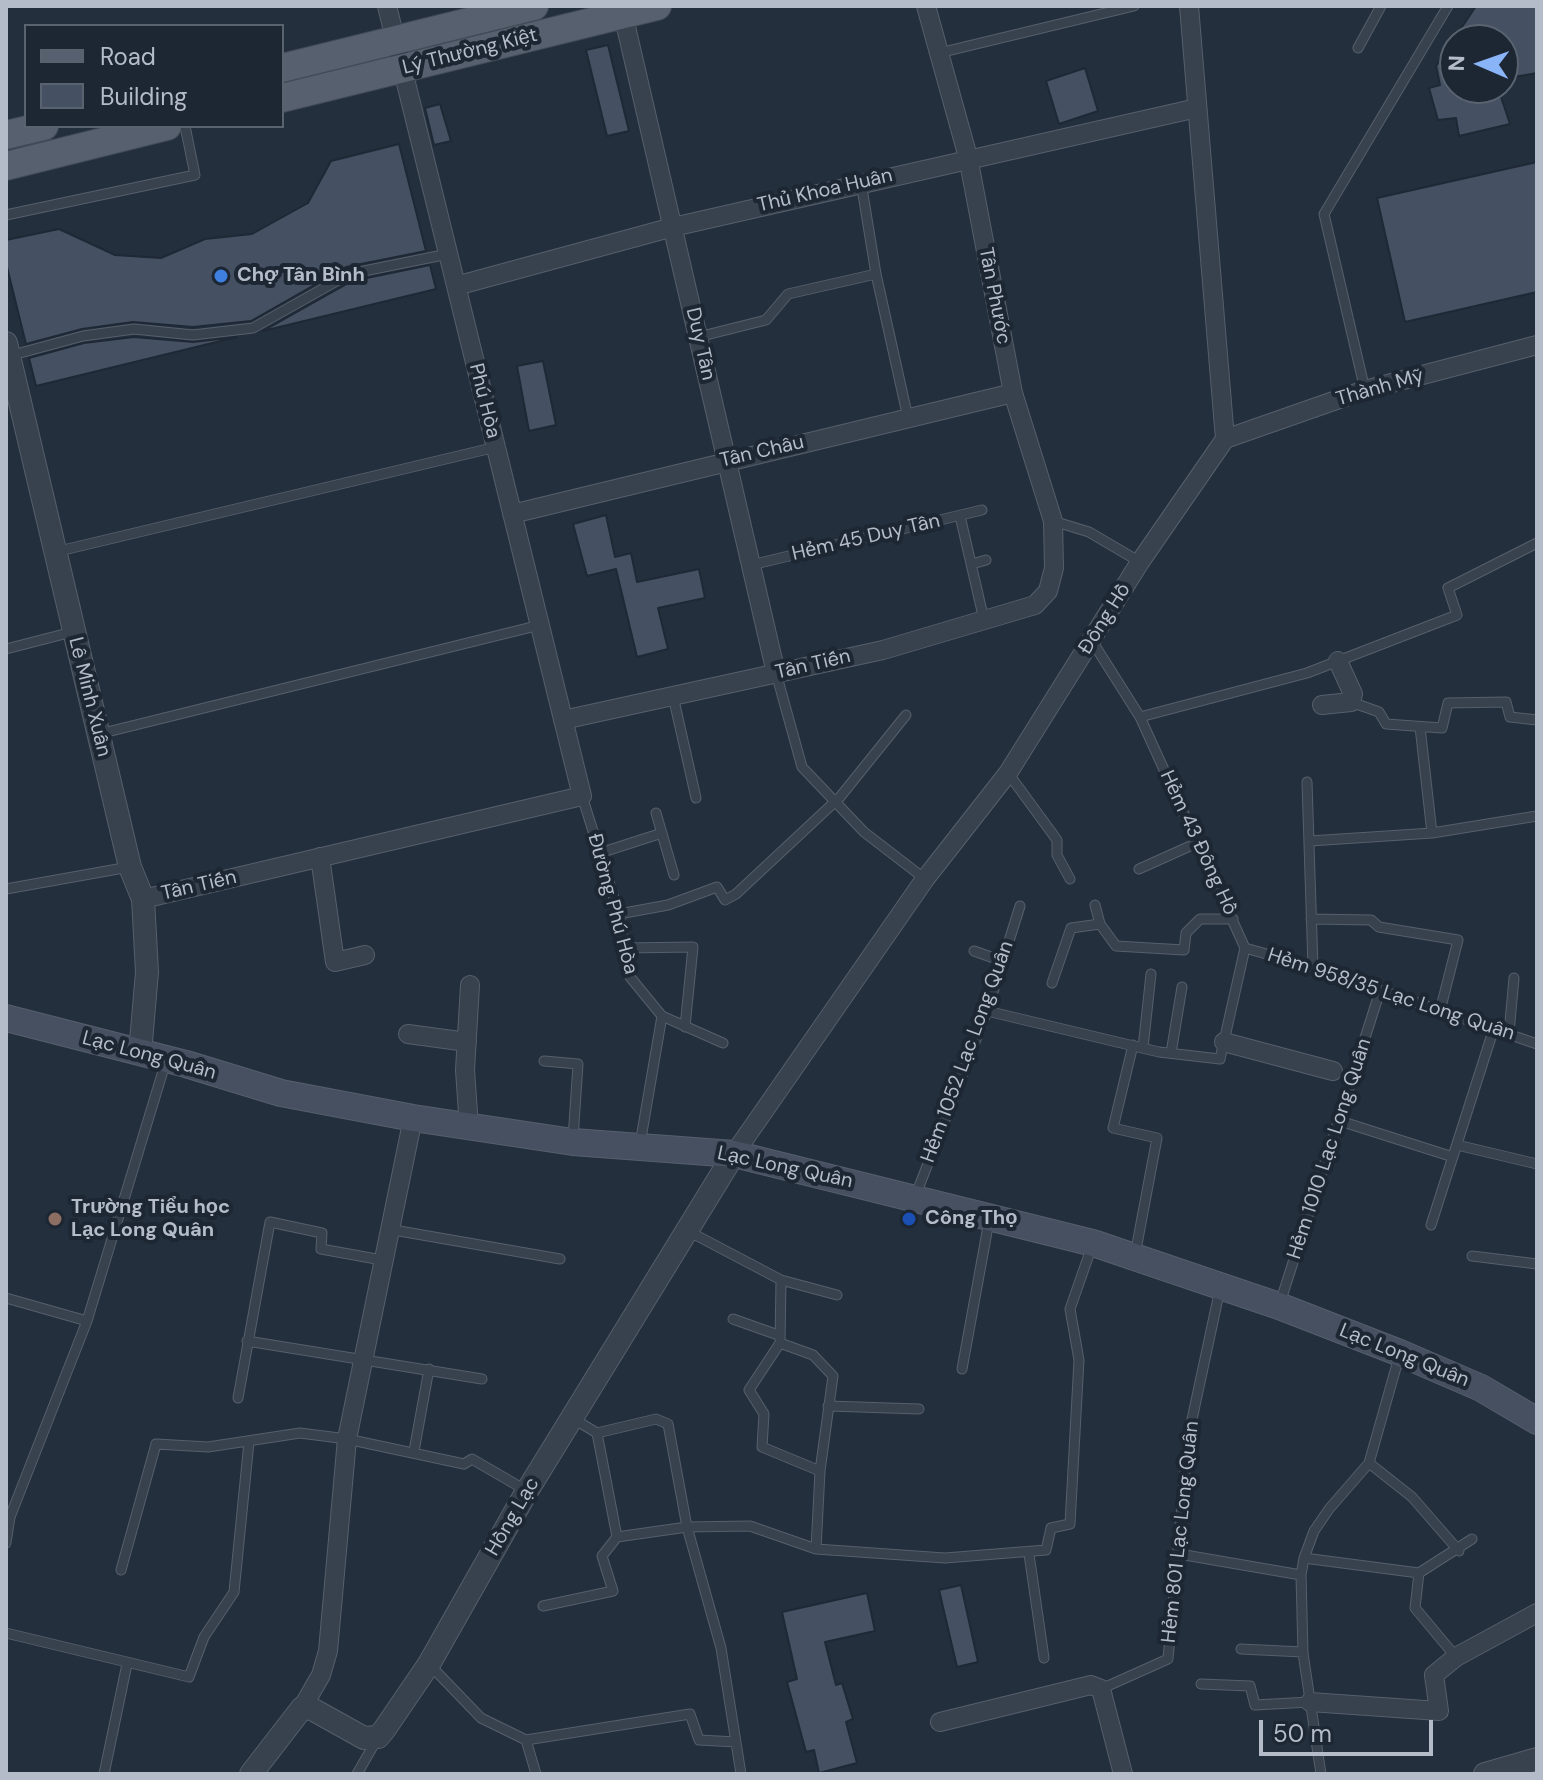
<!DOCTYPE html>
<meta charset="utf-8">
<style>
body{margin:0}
#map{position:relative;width:1543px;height:1780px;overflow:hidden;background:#242f3e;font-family:"DM Sans",sans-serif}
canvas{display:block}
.frame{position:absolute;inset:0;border:8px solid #b4bcc9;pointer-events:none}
.legend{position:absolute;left:24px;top:24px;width:260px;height:104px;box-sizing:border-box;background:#1d2633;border:2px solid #59626f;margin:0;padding:10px 14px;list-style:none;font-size:24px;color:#b4bcc9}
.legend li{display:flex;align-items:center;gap:16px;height:40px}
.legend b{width:40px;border:2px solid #59626f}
.north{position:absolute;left:1439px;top:24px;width:80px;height:80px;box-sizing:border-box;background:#1d2633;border:2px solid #59626f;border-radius:50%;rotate:272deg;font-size:22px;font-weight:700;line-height:32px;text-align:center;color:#b4bcc9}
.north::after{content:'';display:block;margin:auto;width:28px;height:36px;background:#8ab4f8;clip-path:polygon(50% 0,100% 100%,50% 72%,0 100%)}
.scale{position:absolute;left:1259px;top:1720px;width:174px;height:36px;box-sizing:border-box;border:4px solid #b4bcc9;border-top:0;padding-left:10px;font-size:24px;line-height:28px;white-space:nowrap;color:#b4bcc9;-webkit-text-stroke:6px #1d2633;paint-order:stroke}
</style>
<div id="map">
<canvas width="1543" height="1780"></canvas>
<div class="frame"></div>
<ul class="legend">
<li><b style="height:10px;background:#56606e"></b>Road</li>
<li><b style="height:22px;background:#455162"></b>Building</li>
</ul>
<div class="north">N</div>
<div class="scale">50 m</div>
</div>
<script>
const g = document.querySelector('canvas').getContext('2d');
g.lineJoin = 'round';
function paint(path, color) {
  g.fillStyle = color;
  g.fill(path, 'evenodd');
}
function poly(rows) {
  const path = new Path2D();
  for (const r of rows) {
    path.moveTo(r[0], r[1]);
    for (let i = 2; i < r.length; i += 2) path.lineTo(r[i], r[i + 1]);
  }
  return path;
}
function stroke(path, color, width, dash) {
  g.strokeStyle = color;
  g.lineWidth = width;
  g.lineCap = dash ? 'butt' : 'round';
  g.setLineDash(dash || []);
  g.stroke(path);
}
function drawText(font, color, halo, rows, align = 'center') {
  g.font = font + ' "DM Sans",sans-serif';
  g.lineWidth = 8;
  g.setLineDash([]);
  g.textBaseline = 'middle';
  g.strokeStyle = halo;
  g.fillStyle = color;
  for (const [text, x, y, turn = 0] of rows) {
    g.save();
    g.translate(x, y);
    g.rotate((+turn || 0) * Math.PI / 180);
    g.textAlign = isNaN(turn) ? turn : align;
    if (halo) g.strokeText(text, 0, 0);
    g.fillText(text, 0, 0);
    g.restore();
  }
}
const building = poly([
 [1476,6,1537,6,1537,73,1503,79,1503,40,1455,40,1455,88,1498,88,1510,124,1459,136,1456,118,1438,120,1429,88,1440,85,1436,66,1476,6],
 [608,45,629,131,607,136,586,50,608,45],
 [1085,68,1098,111,1059,124,1046,81,1085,68],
 [440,104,451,141,434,145,425,108,440,104],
 [399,144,426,251,346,267,251,321,193,327,133,322,82,329,26,344,6,263,6,240,59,229,115,255,161,258,205,239,252,234,308,203,331,161,399,144],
 [1537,162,1537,292,1405,322,1377,198,1537,162],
 [430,265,436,289,263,331,352,281,430,265],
 [134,337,193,342,237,337,36,386,29,358,84,343,134,337],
 [543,361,556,425,529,431,517,366,543,361],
 [606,515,615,557,631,553,637,582,699,569,705,598,658,608,668,649,637,657,616,569,587,576,573,524,606,515],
 [961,1585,978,1662,957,1667,939,1590,961,1585],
 [867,1593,875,1631,825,1642,836,1685,842,1683,853,1719,846,1722,857,1763,819,1773,814,1750,806,1752,787,1682,797,1679,782,1612,867,1593]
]);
paint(building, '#455162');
stroke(building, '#1f2835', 2);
const service = poly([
 [1358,48,1381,6],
 [939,53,1134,6],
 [6,215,195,175,185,126],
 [876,274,908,418],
 [698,337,766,320,788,294,876,274,861,182],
 [9,356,83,336,134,329,193,335,253,328,349,274,448,254],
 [1365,390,1324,214,1448,6],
 [960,516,984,620],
 [1053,521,1089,532,1140,562],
 [55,552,496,447],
 [972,564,986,560],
 [751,565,982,510],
 [6,649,72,632],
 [776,673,802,767,864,832,925,879],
 [673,696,696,798],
 [1351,702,1379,712,1386,724,1442,728,1448,703,1506,702,1510,717,1537,720],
 [1140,717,1307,673,1457,615,1448,588,1537,543],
 [1420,727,1432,833],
 [99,734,540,625],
 [1008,773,1057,840,1057,855,1070,879],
 [1307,782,1313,967],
 [582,796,619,914,630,977,662,1016,640,1144],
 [656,813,674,875],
 [1310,841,1432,833,1537,816],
 [600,853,662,833],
 [1139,869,1199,842],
 [6,889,129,867],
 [1095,905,1100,924],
 [619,914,668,905,717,887,725,900,736,894,840,797,906,715],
 [1311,919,1371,920,1379,927,1458,940,1440,1011],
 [625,948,693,947,685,1027],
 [1245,948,1313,967,1537,1044],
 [974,951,1002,961],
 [1052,983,1071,928,1100,924,1116,946,1184,950,1186,933,1200,919,1233,919],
 [987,1011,1159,1052,1220,1059,1245,948,1140,717,1092,641],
 [662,1016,723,1043],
 [1509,1033,1514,978],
 [1133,1045,1113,1128,1157,1138,1135,1255],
 [1143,1048,1151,974],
 [1171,1053,1182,987],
 [544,1061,578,1064,573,1139],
 [1340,1121,1453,1157],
 [1457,1145,1537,1164],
 [915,1197,987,1011,1020,906],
 [1431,1225,1494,1028],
 [388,1229,560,1259],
 [688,1231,781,1280,780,1343,813,1355,833,1376,820,1471,816,1549],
 [1472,1256,1537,1264],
 [781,1280,837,1295],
 [6,1298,87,1321],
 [1280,1303,1380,991],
 [733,1319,778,1335],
 [247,1341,482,1379],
 [780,1343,749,1390,764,1414,762,1447,820,1471],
 [962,1369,989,1221],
 [238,1398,270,1222,322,1233,321,1249,382,1260],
 [828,1406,919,1409],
 [572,1418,597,1433,656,1419,668,1424,687,1527,750,1526,816,1549,945,1558,1046,1550,1051,1528,1070,1524,1079,1360,1070,1309,1092,1246],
 [597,1433,617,1537,687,1527,721,1648,741,1774],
 [414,1451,429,1369],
 [1369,1463,1412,1497,1459,1551],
 [6,1543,10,1517,87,1321,166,1061],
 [1029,1554,1044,1658],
 [1179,1554,1301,1575],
 [1304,1558,1419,1573,1472,1539],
 [121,1570,156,1444,208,1447,300,1433,347,1439,464,1464,472,1459,527,1491],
 [1419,1573,1415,1608,1456,1657],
 [543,1606,613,1591,602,1556,617,1537],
 [6,1633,189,1677,204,1637,234,1592,249,1442],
 [1241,1649,1303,1652],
 [429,1664,481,1718,526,1740,690,1714,699,1740,736,1742],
 [1201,1684,1250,1686,1255,1705,1310,1702],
 [1101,1689,1168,1659,1188,1438,1220,1289],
 [526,1740,536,1774],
 [104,1774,127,1664],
 [357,1774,377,1739],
 [1321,1774,1303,1653,1301,1575,1304,1558,1314,1531,1329,1509,1369,1463,1399,1357]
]);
const minor = poly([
 [623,14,776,673],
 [456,286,673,227,1197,108],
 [1225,439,1365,390,1537,345],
 [512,514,1013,393],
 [1322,705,1351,702,1353,694,1338,661],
 [563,720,883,650,1035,605,1048,591,1054,568,1053,521,1013,393,968,157,926,6],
 [320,857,335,962,365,955],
 [143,899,582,796,387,6],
 [408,1034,467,1042],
 [1224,1042,1333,1071],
 [469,1127,465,1070,470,985],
 [734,1154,925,879,1008,773,1140,562,1225,439,1189,6],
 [1310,1702,1439,1711,1434,1675,1456,1657,1537,1613],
 [302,1708,321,1675,328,1651,347,1439,413,1118],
 [940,1722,1091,1685,1101,1689,1123,1774]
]);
const tertiary = poly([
 [6,343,130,867,143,899,147,972,140,1053],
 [251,1774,302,1708,312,1709,364,1738,378,1737,384,1730,429,1664,527,1491,734,1154],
 [1485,1774,1537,1759]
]);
const secondary = poly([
 [6,1018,186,1064,281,1093,413,1118,573,1142,734,1154,1093,1243,1279,1306,1400,1353,1481,1388,1537,1421]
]);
const primary = poly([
 [282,68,534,6],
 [282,98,657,6],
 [6,135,44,126],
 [6,166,167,126]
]);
stroke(service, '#565f6c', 11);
stroke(minor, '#565f6c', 20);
stroke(tertiary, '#565f6c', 24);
stroke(secondary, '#565f6c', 28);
stroke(primary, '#414a57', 30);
stroke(service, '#38414e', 9);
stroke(minor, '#38414e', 18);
stroke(tertiary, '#38414e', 22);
stroke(secondary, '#465061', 26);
stroke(primary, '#56606e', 28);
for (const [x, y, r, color] of [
 [221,276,8,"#3f7fe0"],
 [55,1219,8,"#8d6e63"],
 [909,1219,8,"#1a4fb4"]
]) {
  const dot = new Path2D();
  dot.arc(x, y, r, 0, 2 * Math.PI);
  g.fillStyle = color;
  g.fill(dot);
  stroke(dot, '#1d2633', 3);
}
drawText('20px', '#b4bcc9', '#1d2633', [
 ["Lý Thường Kiệt",470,52,-14],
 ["Thủ Khoa Huân",825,191,-13],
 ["Tân Phước",994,296,79],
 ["Duy Tân",700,344,77],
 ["Thành Mỹ",1380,388,-16],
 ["Phú Hòa",484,401,76],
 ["Tân Châu",762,452,-13],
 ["Hẻm 45 Duy Tân",866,538,-13],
 ["Đông Hồ",1105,619,-58],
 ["Tân Tiến",813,665,-13],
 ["Lê Minh Xuân",89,697,76],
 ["Hẻm 43 Đông Hồ",1198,843,65],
 ["Tân Tiến",199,886,-13],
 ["Đường Phú Hòa",612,904,75],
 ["Hẻm 958/35 Lạc Long Quân",1391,995,18],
 ["Hẻm 1052 Lạc Long Quân",968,1052,-70],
 ["Lạc Long Quân",149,1056,15],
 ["Hẻm 1010 Lạc Long Quân",1330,1149,-72],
 ["Lạc Long Quân",785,1168,12],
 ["Lạc Long Quân",1404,1356,22],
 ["Hồng Lạc",513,1517,-60],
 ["Hẻm 801 Lạc Long Quân",1181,1532,-84]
]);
drawText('bold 20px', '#b4bcc9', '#1d2633', [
 ["Chợ Tân Bình",237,276],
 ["Trường Tiểu học",71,1208],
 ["Lạc Long Quân",71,1231],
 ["Công Thọ",925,1219]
], 'left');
</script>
